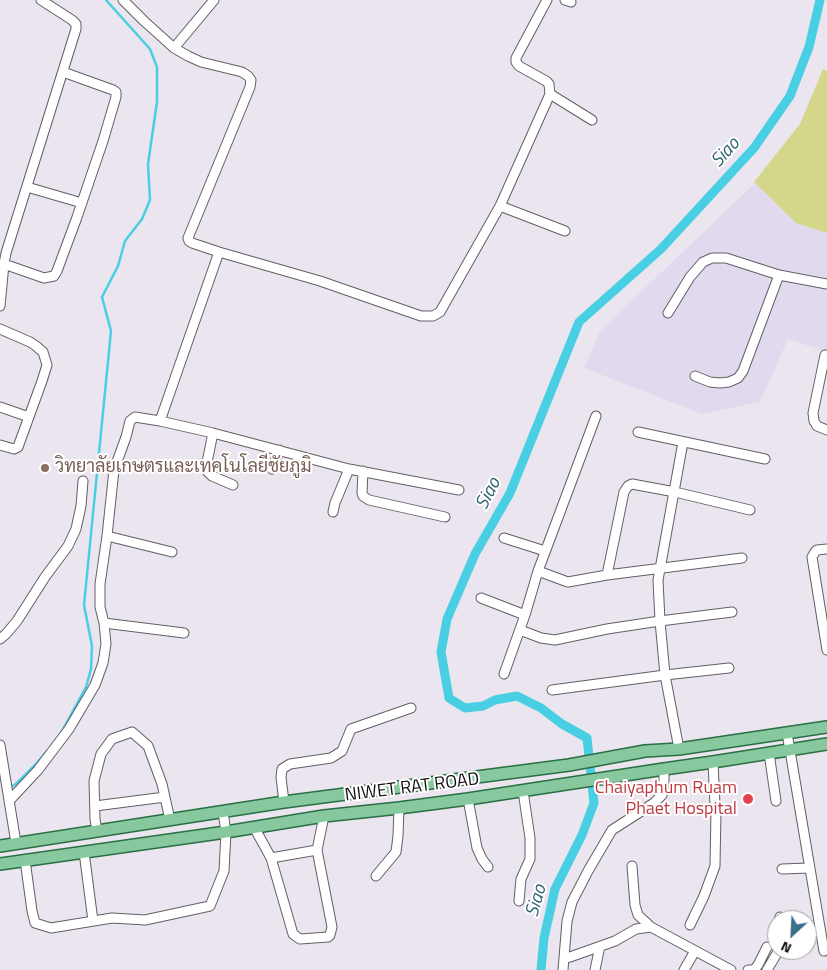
<!DOCTYPE html>
<meta charset="utf-8">
<style>
body{margin:0}
#map{position:relative;width:827px;height:970px;overflow:hidden;background:#eae5ee;font-family:"Titillium Web",sans-serif}
canvas{display:block}
.north{position:absolute;left:767px;top:910px;width:50px;height:50px;box-sizing:border-box;background:#fff;border:1px solid #9f9e9f;border-radius:50%;rotate:205deg;font-size:14px;font-weight:700;line-height:20px;text-align:center;color:#0e0c0f}
.north::after{content:'';display:block;margin:auto;width:18px;height:22px;background:#396f8b;clip-path:polygon(50% 0,100% 100%,50% 72%,0 100%)}
</style>
<div id="map">
<canvas width="827" height="970"></canvas>
<div class="north">N</div>
</div>
<script>
const g = document.querySelector('canvas').getContext('2d');
g.lineJoin = 'round';
function paint(path, color) {
  g.fillStyle = color;
  g.fill(path, 'evenodd');
}
function poly(rows) {
  const path = new Path2D();
  for (const r of rows) {
    path.moveTo(r[0], r[1]);
    for (let i = 2; i < r.length; i += 2) path.lineTo(r[i], r[i + 1]);
  }
  return path;
}
function stroke(path, color, width, dash) {
  g.strokeStyle = color;
  g.lineWidth = width;
  g.lineCap = dash ? 'butt' : 'round';
  g.setLineDash(dash || []);
  g.stroke(path);
}
function drawText(font, color, halo, rows, align = 'center') {
  g.font = font + ' "Titillium Web",Sarabun,sans-serif';
  g.lineWidth = 4;
  g.setLineDash([]);
  g.textBaseline = 'middle';
  g.strokeStyle = halo;
  g.fillStyle = color;
  for (const [text, x, y, turn = 0] of rows) {
    g.save();
    g.translate(x, y);
    g.rotate((+turn || 0) * Math.PI / 180);
    g.textAlign = isNaN(turn) ? turn : align;
    if (halo) g.strokeText(text, 0, 0);
    g.fillText(text, 0, 0);
    g.restore();
  }
}
paint(poly([
 [755,183,796,223,827,233,827,352,788,339,760,402,702,414,584,368,600,331]
]), '#e1daef');
paint(poly([
 [823,69,827,71,827,233,796,223,754,182,800,124]
]), '#d4d78a');
stroke(poly([
 [61,733,86,687,91,669,92,646,84,605,111,331,102,297,118,266,125,241,142,219,150,200,148,164,157,102,157,67,150,49,106,0],
 [10,788,17,783,35,765,47,751]
]), '#49cfe4', 2.5);
stroke(poly([
 [541,970,544,938,555,889,582,835,594,803,587,738,562,724,541,708,517,696,495,700,483,706,465,708,449,698,441,652,447,619,475,554,510,493,579,322,661,249,754,148,790,96,809,47,820,0]
]), '#49cfe4', 9);
const minor = poly([
 [123,0,144,21,174,48,188,56,201,62,242,72,248,76,251,80,250,87,188,238,189,241,192,243,219,252,320,281,421,316,433,316,440,312,500,206,550,94,549,84,546,81,519,66,516,62,516,58,547,0],
 [565,0,571,2],
 [174,48,214,0],
 [550,94,592,120],
 [27,187,82,203],
 [500,206,565,231],
 [4,264,44,278,54,276,57,271,76,220,103,141,116,97,116,92,113,90,63,72],
 [0,306,4,264,6,253,76,29,76,24,72,20,41,0],
 [668,313,690,277,703,262,712,258,726,258,779,275,827,284],
 [0,329,30,342,36,346,43,352,47,365,42,381,18,447,14,449,0,445],
 [825,355,813,413,814,421,817,426,827,430],
 [695,376,710,382,720,383,729,382,738,378,743,371,779,275],
 [0,407,29,417],
 [160,421,219,252],
 [638,432,765,459],
 [213,433,206,467,207,471,212,476,233,485],
 [272,469,279,450],
 [363,471,362,493,363,496,369,500,445,517],
 [333,512,335,503,349,469],
 [107,536,172,552],
 [504,538,545,551],
 [827,549,817,550,815,552,812,557,827,650],
 [538,571,565,581,568,582,607,575,742,558],
 [607,575,624,492,628,486,632,484,675,492,750,510],
 [481,598,525,615],
 [104,623,184,633],
 [520,630,541,638,555,640,607,629,660,621,732,612],
 [0,639,6,634,17,621,45,577,68,546,76,529,81,506,83,481],
 [504,674,525,615,538,571,596,416],
 [552,690,665,675,729,668],
 [787,733,824,951],
 [0,745,16,843],
 [679,749,665,675,660,621,658,580,683,442],
 [769,753,776,801],
 [713,762,715,805],
 [468,799,477,848,482,859,488,867],
 [10,800,38,770,69,729,95,685,103,663,106,644,104,623,100,607,100,584,107,536,114,470,126,437,130,421,135,417,160,421,213,433,349,469,459,490],
 [284,802,281,777,282,769,290,764,331,758,342,751,351,729,411,708],
 [95,806,165,797],
 [254,827,271,858,293,934,300,939,328,937,330,935,332,927,317,850,324,816],
 [97,831,95,819,94,781,101,754,112,739,132,732,148,746,162,784,170,820],
 [84,852,93,921],
 [271,858,317,850],
 [25,860,32,911,35,923,51,928,112,918,145,920,210,906,224,871,226,832,223,812],
 [632,866,635,905,638,915,651,927],
 [782,869,809,868],
 [376,876,396,852,398,836,399,808],
 [519,901,521,879,530,859,530,838,523,791],
 [780,917,781,920],
 [690,925,704,896,715,866,716,811],
 [807,931,820,932],
 [564,958,570,957,615,941,636,929,651,927,731,970],
 [563,970,567,921,572,902,588,871,612,830,654,803,662,795,664,781,664,769],
 [595,970,600,946],
 [684,970,695,951],
 [748,970,754,970,758,965,767,947],
 [767,970,779,950]
]);
const major = poly([
 [0,846,284,802,569,765,645,751,679,749,827,727],
 [0,864,226,832,324,816,399,808,468,799,664,769,713,762,827,744]
]);
stroke(minor, '#635f66', 11);
stroke(major, '#296f43', 14);
stroke(minor, '#fff', 9);
stroke(major, '#88c89f', 11);
for (const [x, y, r, color] of [
 [45,468,5,"#8d6e63"],
 [748,799,6,"#e0444e"]
]) {
  const dot = new Path2D();
  dot.arc(x, y, r, 0, 2 * Math.PI);
  g.fillStyle = color;
  g.fill(dot);
  stroke(dot, '#fff', 2);
}
drawText('18px', '#785e54', '#fff', [
 ["วิทยาลัยเกษตรและเทคโนโลยีชัยภูมิ",55,468]
], 'left');
drawText('18px', '#0e0c0f', '#fff', [
 ["NIWET RAT ROAD",412,788,-7]
]);
drawText('18px', '#be3a42', '#fff', [
 ["Chaiyaphum Ruam",737,789],
 ["Phaet Hospital",737,810]
], 'right');
drawText('italic 19px', '#2b616a', '#fff', [
 ["Siao",726,153,-48],
 ["Siao",489,494,-63],
 ["Siao",537,901,-74]
]);
</script>
